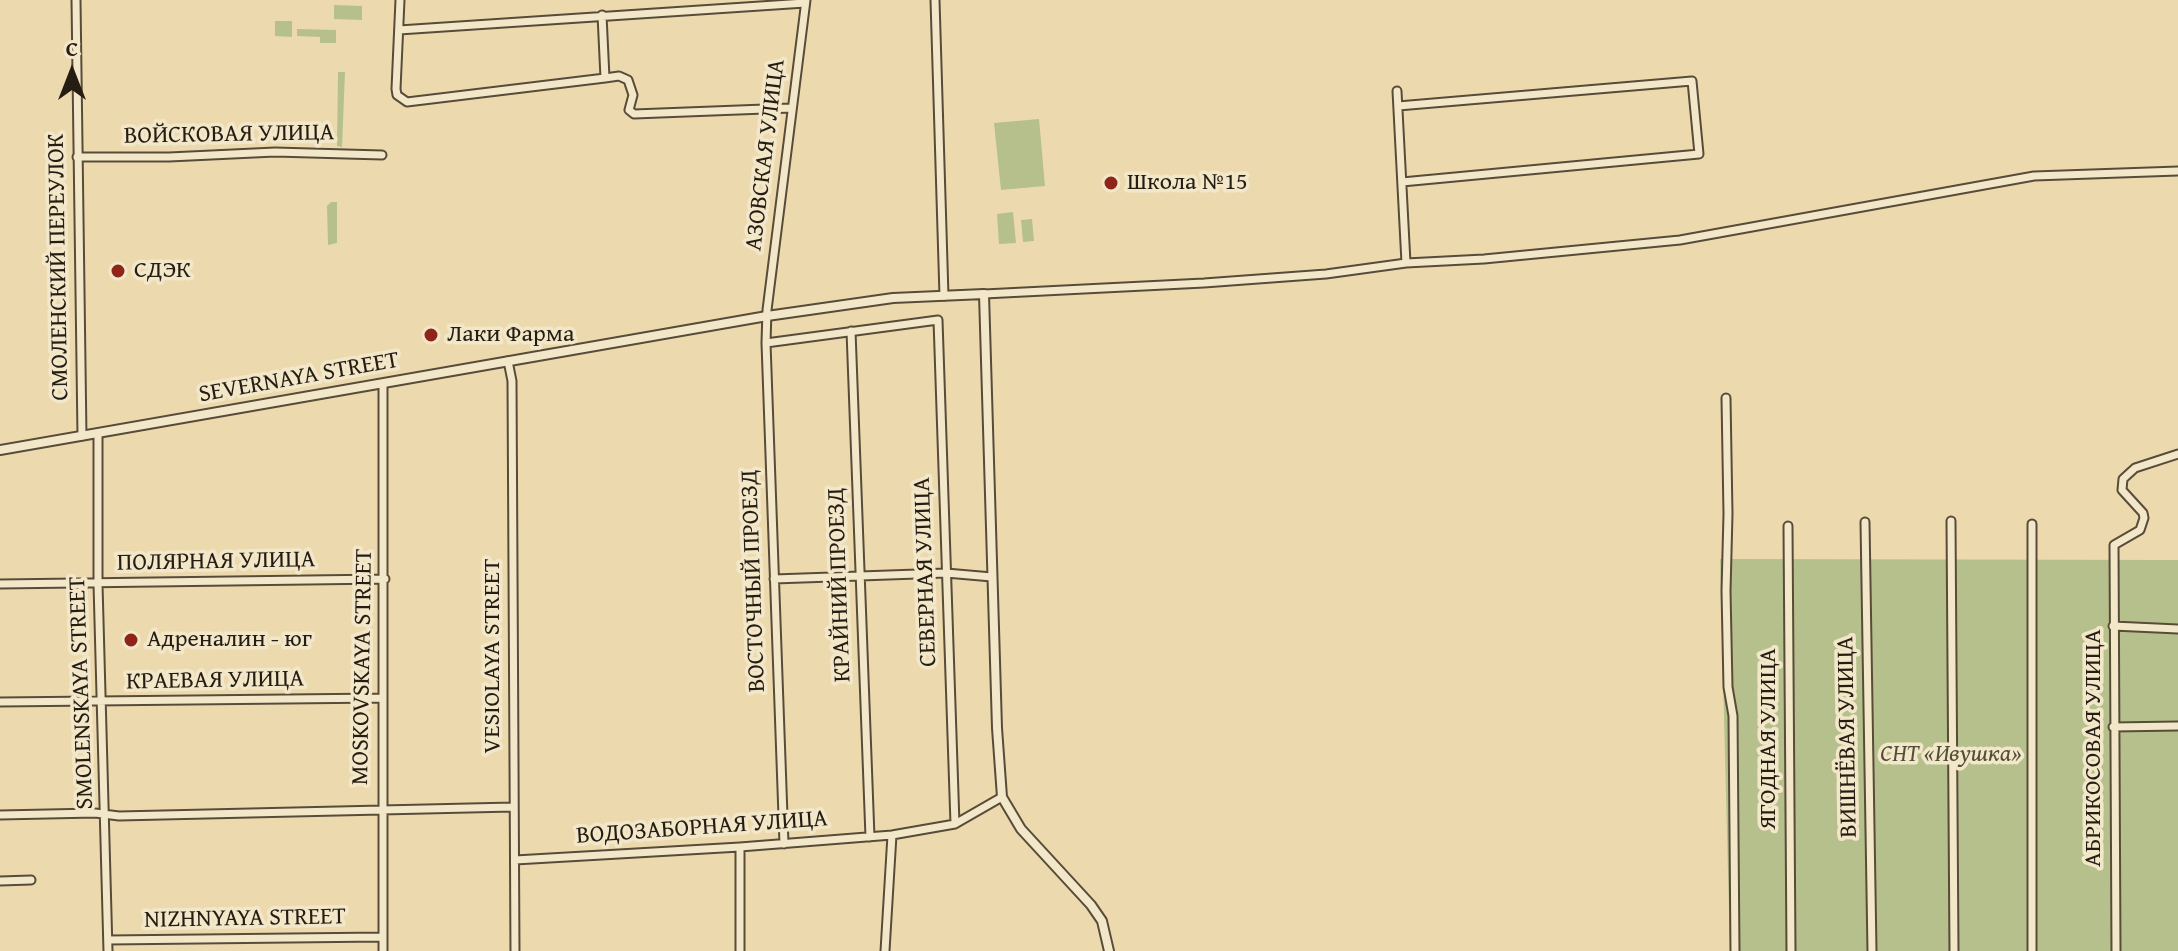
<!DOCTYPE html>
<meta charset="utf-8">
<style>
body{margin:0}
#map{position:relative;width:2178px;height:951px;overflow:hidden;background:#ecdaae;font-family:"Gentium Book Plus",serif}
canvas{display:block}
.north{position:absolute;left:32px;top:32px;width:80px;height:80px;-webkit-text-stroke:6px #f3e7ca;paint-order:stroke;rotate:0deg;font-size:22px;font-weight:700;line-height:32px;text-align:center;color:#261d12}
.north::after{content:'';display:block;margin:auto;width:28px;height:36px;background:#261d12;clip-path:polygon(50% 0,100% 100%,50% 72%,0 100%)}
</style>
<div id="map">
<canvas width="2178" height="951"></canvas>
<div class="north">С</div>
</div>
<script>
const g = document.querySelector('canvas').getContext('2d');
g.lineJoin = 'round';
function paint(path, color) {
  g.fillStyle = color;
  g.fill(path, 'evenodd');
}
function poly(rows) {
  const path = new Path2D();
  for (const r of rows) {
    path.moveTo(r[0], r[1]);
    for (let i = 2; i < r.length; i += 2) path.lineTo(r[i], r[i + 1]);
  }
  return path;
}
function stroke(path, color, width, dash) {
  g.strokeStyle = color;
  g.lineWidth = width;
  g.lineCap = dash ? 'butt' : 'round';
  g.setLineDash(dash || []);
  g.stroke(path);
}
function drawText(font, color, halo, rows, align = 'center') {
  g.font = font + ' "Gentium Book Plus",serif';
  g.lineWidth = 7;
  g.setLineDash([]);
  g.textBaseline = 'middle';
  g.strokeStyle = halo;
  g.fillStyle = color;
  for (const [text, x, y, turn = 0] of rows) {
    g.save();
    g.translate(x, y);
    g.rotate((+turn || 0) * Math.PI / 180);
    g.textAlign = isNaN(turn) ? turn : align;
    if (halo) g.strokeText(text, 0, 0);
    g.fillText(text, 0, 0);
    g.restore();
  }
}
paint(poly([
 [334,5,362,6,362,20,334,19],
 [275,21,292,21,292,37,275,36],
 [297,29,336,30,336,43,320,43,320,37,297,36],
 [338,72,345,72,342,147,337,146],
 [1039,119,1045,186,1001,190,994,123],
 [331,202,337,202,337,243,328,245,327,206],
 [1013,212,1016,243,999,244,997,214],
 [1032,219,1034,241,1023,242,1021,220],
 [1720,559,2178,560,2178,951,1730,951]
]), '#b5c08c');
const minor = poly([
 [76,0,82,436],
 [400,0,396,89,397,95,407,102,605,78],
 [935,0,944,296],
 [602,15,605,78,619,76,628,80,633,95,629,110,634,114,791,108],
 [399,30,805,3],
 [1397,91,1406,263],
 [1398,106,1692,81,1699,154,1402,182],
 [77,157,169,157,275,152,382,155],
 [984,294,1204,283,1326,274,1406,263,1484,259,1680,240,2034,176,2178,171],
 [851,331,870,837],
 [766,343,938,320,955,824],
 [508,361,512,381,515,951],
 [1726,398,1728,514,1726,591,1728,687,1733,716,1735,951],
 [98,433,98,584,108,951],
 [1951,521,1954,951],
 [1865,522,1872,951],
 [1788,526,1791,951],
 [774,579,946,573,992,577],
 [0,584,385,579],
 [2113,626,2178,629],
 [0,702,383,698],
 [2113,727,2178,726],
 [0,815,95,813,119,816,513,807],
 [784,844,766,343,767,310,806,0],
 [515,860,740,847,892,835,955,824,1002,797],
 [0,881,31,880],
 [108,940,382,937],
 [383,951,383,384],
 [740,951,740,847],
 [885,951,892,835],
 [2032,951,2032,524],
 [2116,951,2114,545,2140,530,2144,518,2143,513,2122,490,2123,479,2135,468,2178,454]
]);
const tertiary = poly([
 [0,450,767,316,893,298,984,294,997,728,1002,797,1021,829,1091,905,1102,921,1109,951]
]);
stroke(minor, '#584c39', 11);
stroke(tertiary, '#584c39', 12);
stroke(minor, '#f3e7ca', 7);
stroke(tertiary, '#f3e7ca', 8);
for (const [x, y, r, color] of [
 [1111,183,8,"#8f2418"],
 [118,271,8,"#8f2418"],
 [431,335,8,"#8f2418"],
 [131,640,8,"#8f2418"]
]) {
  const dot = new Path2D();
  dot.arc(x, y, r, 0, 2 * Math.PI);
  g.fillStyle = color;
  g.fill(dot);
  stroke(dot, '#f3e7ca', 3);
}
drawText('24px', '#261d12', '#f3e7ca', [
 ["ВОЙСКОВАЯ УЛИЦА",229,135,-1],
 ["АЗОВСКАЯ УЛИЦА",766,155,-83],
 ["СМОЛЕНСКИЙ ПЕРЕУЛОК",59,267,-91],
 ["SEVERNAYA STREET",299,378,-10],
 ["ПОЛЯРНАЯ УЛИЦА",216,562,-1],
 ["СЕВЕРНАЯ УЛИЦА",926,572,-92],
 ["ВОСТОЧНЫЙ ПРОЕЗД",754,581,-92],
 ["КРАЙНИЙ ПРОЕЗД",840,585,-92],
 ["VESIOLAYA STREET",493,656,-90],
 ["MOSKOVSKAYA STREET",363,667,-89],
 ["КРАЕВАЯ УЛИЦА",215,681,-1],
 ["SMOLENSKAYA STREET",82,693,-92],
 ["ВИШНЁВАЯ УЛИЦА",1848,737,-91],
 ["ЯГОДНАЯ УЛИЦА",1769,739,-90],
 ["АБРИКОСОВАЯ УЛИЦА",2094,748,-90],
 ["ВОДОЗАБОРНАЯ УЛИЦА",702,828,-4],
 ["NIZHNYAYA STREET",245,919,-1]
]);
drawText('24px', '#261d12', '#f3e7ca', [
 ["Школа №15",1127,183],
 ["СДЭК",134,271],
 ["Лаки Фарма",447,335],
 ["Адреналин - юг",147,640]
], 'left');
drawText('italic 24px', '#514e37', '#f3e7ca', [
 ["СНТ «Ивушка»",1951,755]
]);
</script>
